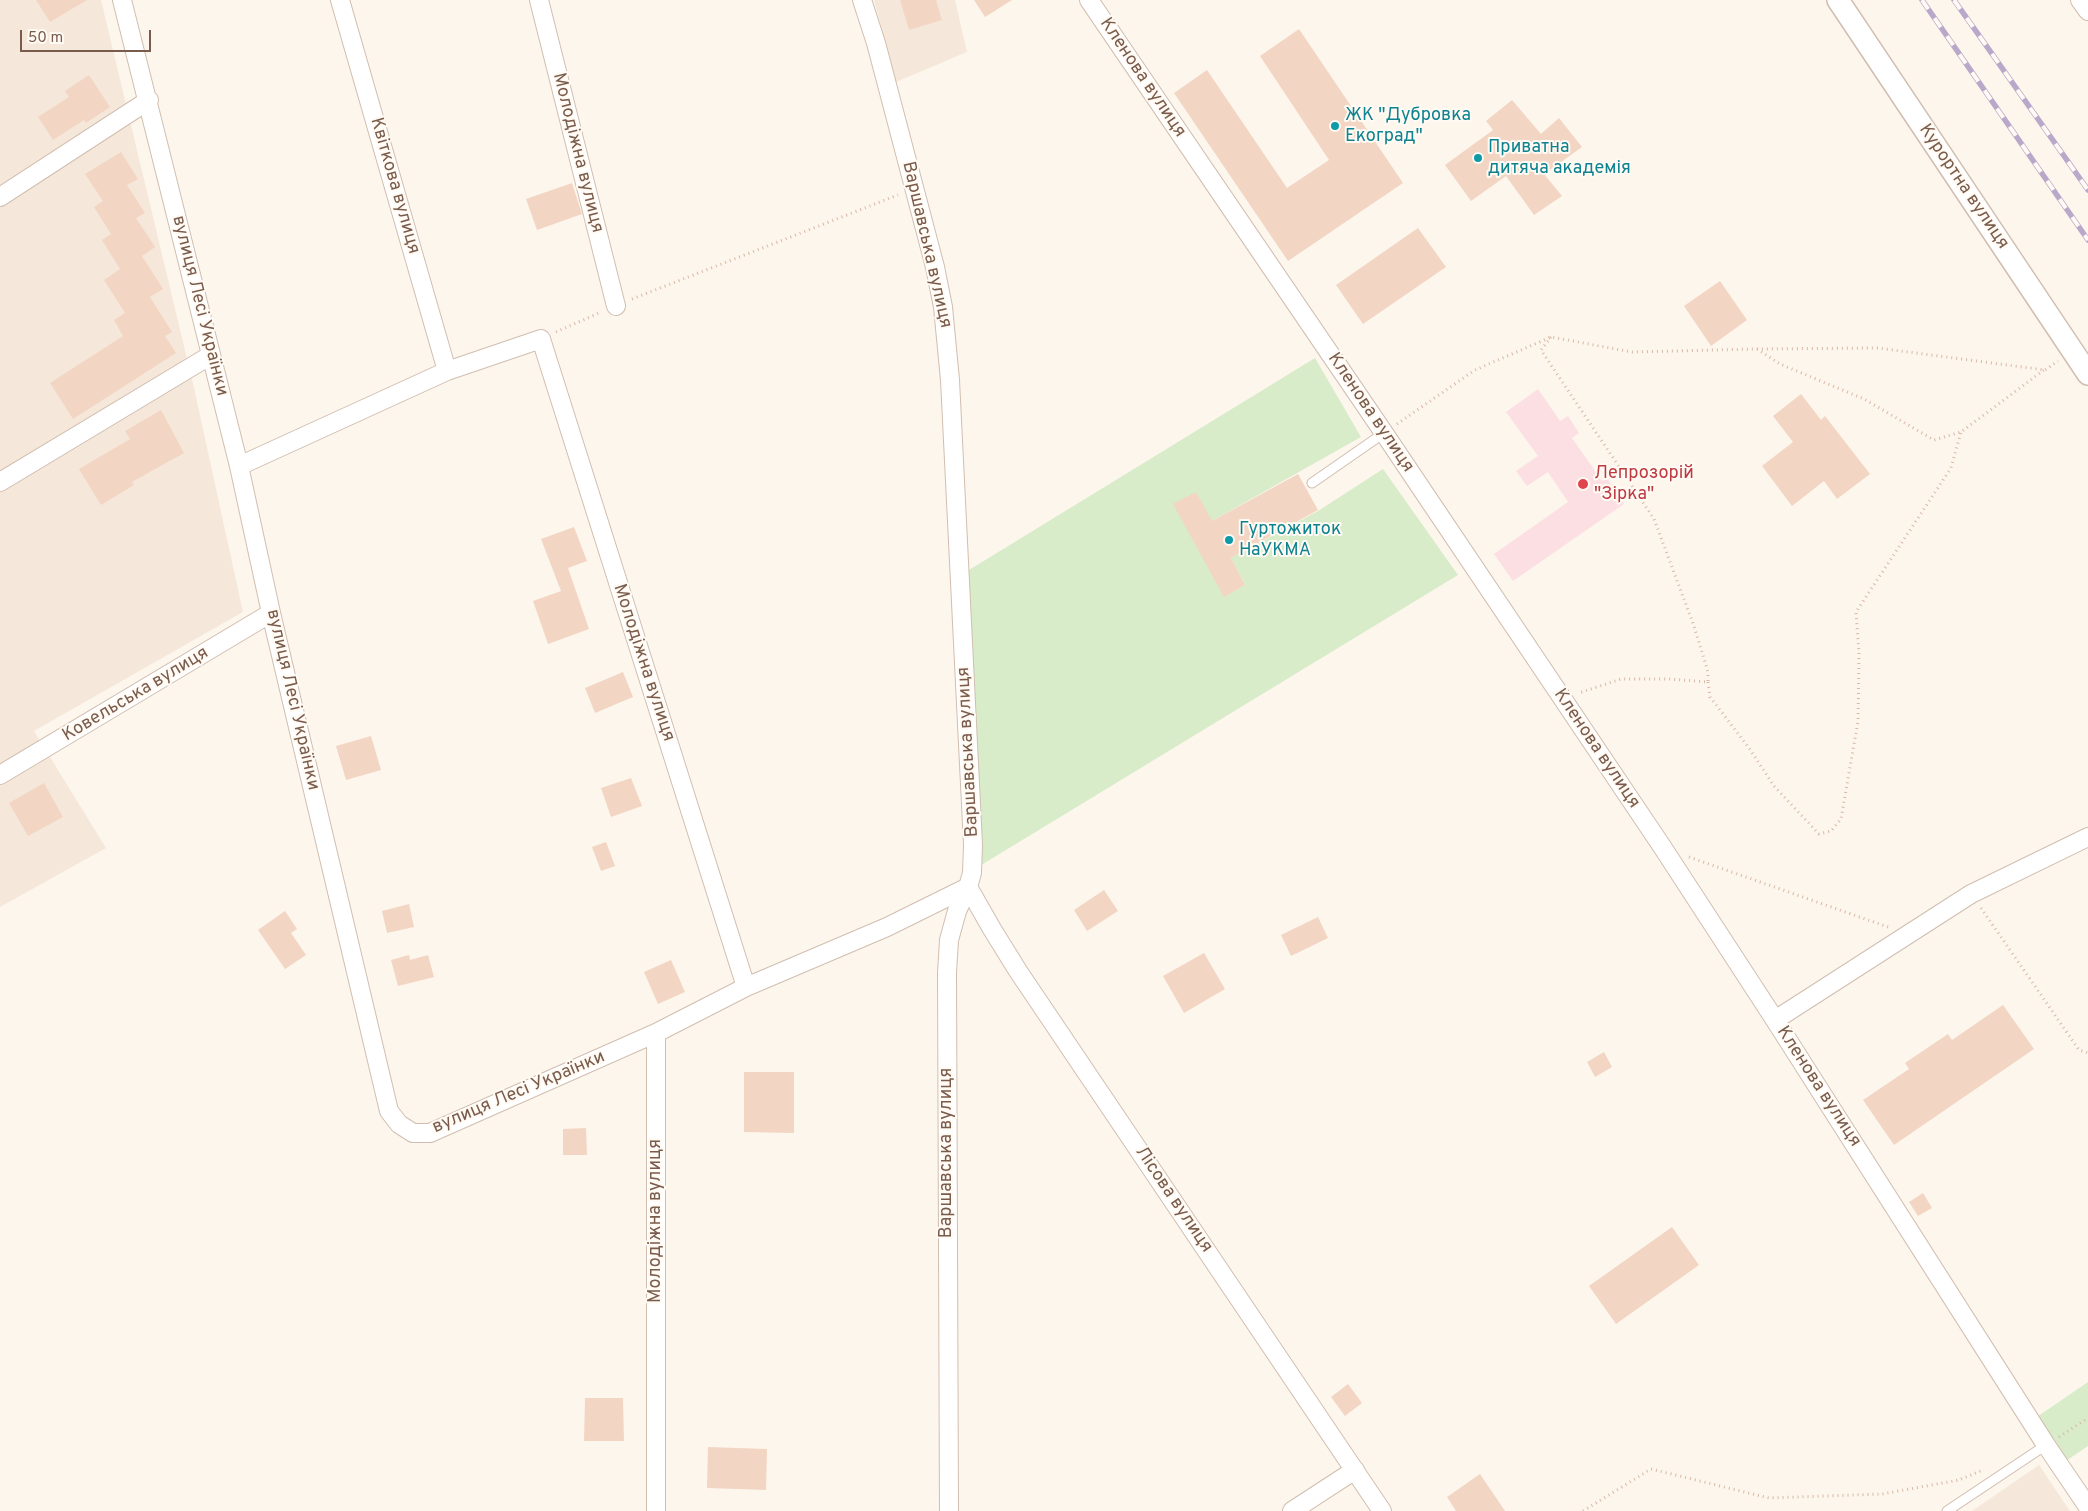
<!DOCTYPE html>
<meta charset="utf-8">
<style>
body{margin:0}
#map{position:relative;width:2088px;height:1511px;overflow:hidden;background:#fdf6ec;font-family:Overpass,sans-serif}
canvas{display:block}
.scale{position:absolute;left:20px;top:30px;width:131px;height:22px;box-sizing:border-box;border:2px solid #7a5c4d;border-top:0;padding-left:6px;font-size:15px;line-height:18px;white-space:nowrap;color:#7a5c4d;-webkit-text-stroke:4px #fffaf3;paint-order:stroke}
</style>
<div id="map">
<canvas width="2088" height="1511"></canvas>
<div class="scale">50 m</div>
</div>
<script>
const g = document.querySelector('canvas').getContext('2d');
g.lineJoin = 'round';
function paint(path, color) {
  g.fillStyle = color;
  g.fill(path, 'evenodd');
}
function poly(rows) {
  const path = new Path2D();
  for (const r of rows) {
    path.moveTo(r[0], r[1]);
    for (let i = 2; i < r.length; i += 2) path.lineTo(r[i], r[i + 1]);
  }
  return path;
}
function stroke(path, color, width, dash) {
  g.strokeStyle = color;
  g.lineWidth = width;
  g.lineCap = dash ? 'butt' : 'round';
  g.setLineDash(dash || []);
  g.stroke(path);
}
function drawText(font, color, halo, rows, align = 'center') {
  g.font = font + ' Overpass,sans-serif';
  g.lineWidth = 4;
  g.setLineDash([]);
  g.textBaseline = 'middle';
  g.strokeStyle = halo;
  g.fillStyle = color;
  for (const [text, x, y, turn = 0] of rows) {
    g.save();
    g.translate(x, y);
    g.rotate((+turn || 0) * Math.PI / 180);
    g.textAlign = isNaN(turn) ? turn : align;
    if (halo) g.strokeText(text, 0, 0);
    g.fillText(text, 0, 0);
    g.restore();
  }
}
paint(poly([
 [0,0,101,0,194,388,243,612,34,731,106,848,0,907],
 [874,0,955,0,967,52,896,82],
 [2039,1465,2070,1511,1972,1511]
]), '#f5e8da');
paint(poly([
 [1538,389,1560,421,1568,416,1579,433,1572,438,1602,481,1607,478,1624,504,1513,581,1494,554,1568,502,1548,472,1527,486,1516,471,1538,456,1506,412]
]), '#fbdfe3');
paint(poly([
 [1315,358,1361,437,1212,521,1225,596,1245,585,1231,558,1318,511,1383,469,1458,575,978,867,969,570],
 [2088,1382,2088,1446,2060,1465,2031,1421]
]), '#d8ecc9');
paint(poly([
 [36,0,87,0,50,22],
 [900,0,936,0,942,20,909,30],
 [974,0,1012,0,985,17],
 [1299,29,1403,183,1288,261,1174,93,1207,70,1287,188,1329,160,1260,56],
 [89,75,110,107,86,123,84,120,53,140,38,117,69,97,65,91],
 [1512,100,1541,134,1559,118,1582,147,1544,174,1562,196,1534,215,1506,176,1471,201,1445,165,1493,130,1486,121],
 [121,152,138,179,127,185,145,213,136,218,155,247,142,256,163,289,150,297,172,332,165,336,176,353,73,419,50,383,123,336,114,320,125,313,104,280,120,269,102,240,111,234,94,207,103,201,85,174],
 [572,183,582,214,537,230,526,199],
 [1418,228,1446,267,1363,324,1336,285],
 [1720,281,1747,320,1711,346,1684,306],
 [1801,394,1821,420,1825,416,1870,474,1837,499,1824,481,1792,506,1762,466,1793,442,1773,416],
 [161,410,184,453,132,482,134,485,101,505,79,469,130,439,125,431],
 [1298,474,1318,510,1231,558,1245,585,1224,597,1173,504,1196,492,1212,521],
 [574,527,587,561,568,568,589,629,548,644,533,601,561,591,541,539],
 [623,672,633,697,595,713,585,688],
 [371,736,381,770,346,780,336,746],
 [631,778,642,806,611,817,601,788],
 [44,783,63,817,28,836,9,803],
 [606,842,615,866,601,871,592,847],
 [1104,890,1118,911,1087,931,1074,910],
 [409,904,414,927,387,933,382,911],
 [285,911,297,929,291,933,306,955,285,969,258,930],
 [1318,917,1328,938,1291,956,1281,935],
 [1204,953,1225,989,1184,1013,1163,976],
 [409,955,410,960,428,955,434,977,398,986,391,960],
 [671,960,685,992,658,1004,644,972],
 [2003,1005,2034,1049,1894,1145,1863,1100,1909,1069,1905,1063,1948,1034,1952,1040],
 [1604,1052,1612,1067,1595,1077,1587,1062],
 [744,1072,794,1072,794,1133,744,1132],
 [586,1128,587,1155,563,1155,563,1129],
 [1923,1193,1932,1208,1918,1216,1909,1202],
 [1672,1227,1699,1265,1616,1324,1589,1286],
 [1348,1384,1362,1403,1345,1416,1331,1397],
 [585,1398,623,1398,624,1441,584,1441],
 [708,1447,767,1449,766,1490,707,1488],
 [1480,1474,1505,1511,1456,1511,1447,1497]
]), '#f3d5c3');
const service = poly([
 [1312,483,1384,433],
 [1947,1511,2046,1445]
]);
const minor = poly([
 [122,0,239,466,271,613,389,1111,399,1124,413,1133,430,1133,656,1033],
 [340,0,447,371],
 [539,0,616,306],
 [862,0,876,43,935,267,943,307,950,380,973,845,972,873,968,887,957,911,949,940,947,973,949,1511],
 [1089,0,1384,433,1663,848,1775,1020,2046,1445,2088,1507],
 [2080,0,2088,11],
 [0,197,149,100],
 [239,466,447,371,541,339,746,987],
 [0,482,211,355],
 [0,775,271,613],
 [1775,1020,1971,894,2088,837],
 [656,1511,656,1033,746,987,887,927,968,887,992,929,1018,971,1382,1511],
 [1292,1511,1355,1470]
]);
const tertiary = poly([
 [1838,0,2088,374]
]);
stroke(service, '#d1beb0', 11);
stroke(minor, '#d1beb0', 20);
stroke(tertiary, '#d1beb0', 24);
stroke(poly([
 [632,299,898,195],
 [556,332,601,312],
 [1551,337,1541,350,1654,519,1694,626,1708,672,1708,682,1669,679,1621,679,1579,693],
 [1757,349,1780,364,1864,399,1934,440,1961,432,2044,370],
 [1397,424,1475,370,1551,337,1632,352,1756,349,1878,348,2045,370,2058,361],
 [1708,682,1710,697,1749,748,1774,786,1819,834,1831,831,1841,819,1858,721,1859,653,1856,612,1951,468,1961,432],
 [1689,857,1888,927],
 [1981,908,2079,1050,2088,1053],
 [2059,1437,2088,1418],
 [1583,1511,1651,1469,1769,1498,1882,1494,1959,1480,1983,1470]
]), '#d9b8a5', 3, [1, 4]);
stroke(service, '#fff', 9);
stroke(minor, '#fff', 18);
stroke(tertiary, '#fff', 21);
const rail = poly([
 [1922,0,2088,240],
 [1954,0,2088,190]
]);
stroke(rail, '#b9a8c9', 5.5);
stroke(rail, '#fffaf3', 4, [11]);
for (const [x, y, r, color] of [
 [1335,126,5,"#0f9aa8"],
 [1478,158,5,"#0f9aa8"],
 [1583,484,6,"#e0444e"],
 [1229,540,5,"#0f9aa8"]
]) {
  const dot = new Path2D();
  dot.arc(x, y, r, 0, 2 * Math.PI);
  g.fillStyle = color;
  g.fill(dot);
  stroke(dot, '#fffaf3', 2);
}
drawText('18px', '#7a5c4d', '#fffaf3', [
 ["Кленова вулиця",1142,78,56],
 ["Молодіжна вулиця",577,153,76],
 ["Квіткова вулиця",394,186,74],
 ["Курортна вулиця",1963,187,56],
 ["Варшавська вулиця",926,245,77],
 ["вулиця Лесі Українки",199,306,76],
 ["Кленова вулиця",1370,413,56],
 ["Молодіжна вулиця",643,663,72],
 ["Ковельська вулиця",136,695,-31],
 ["вулиця Лесі Українки",292,700,77],
 ["Кленова вулиця",1596,749,56],
 ["Варшавська вулиця",969,752,-93],
 ["Кленова вулиця",1818,1087,57],
 ["вулиця Лесі Українки",519,1093,-23],
 ["Варшавська вулиця",947,1153,-90],
 ["Лісова вулиця",1173,1200,56],
 ["Молодіжна вулиця",656,1221,-90]
]);
drawText('18px', '#0d838f', '#fffaf3', [
 ["ЖК \"Дубровка",1345,116],
 ["Екоград\"",1345,137],
 ["Приватна",1488,148],
 ["дитяча академiя",1488,169],
 ["Гуртожиток",1239,530],
 ["НаУКМА",1239,551]
], 'left');
drawText('18px', '#be3a42', '#fffaf3', [
 ["Лепрозорій",1594,474],
 ["\"Зірка\"",1594,495]
], 'left');
</script>
